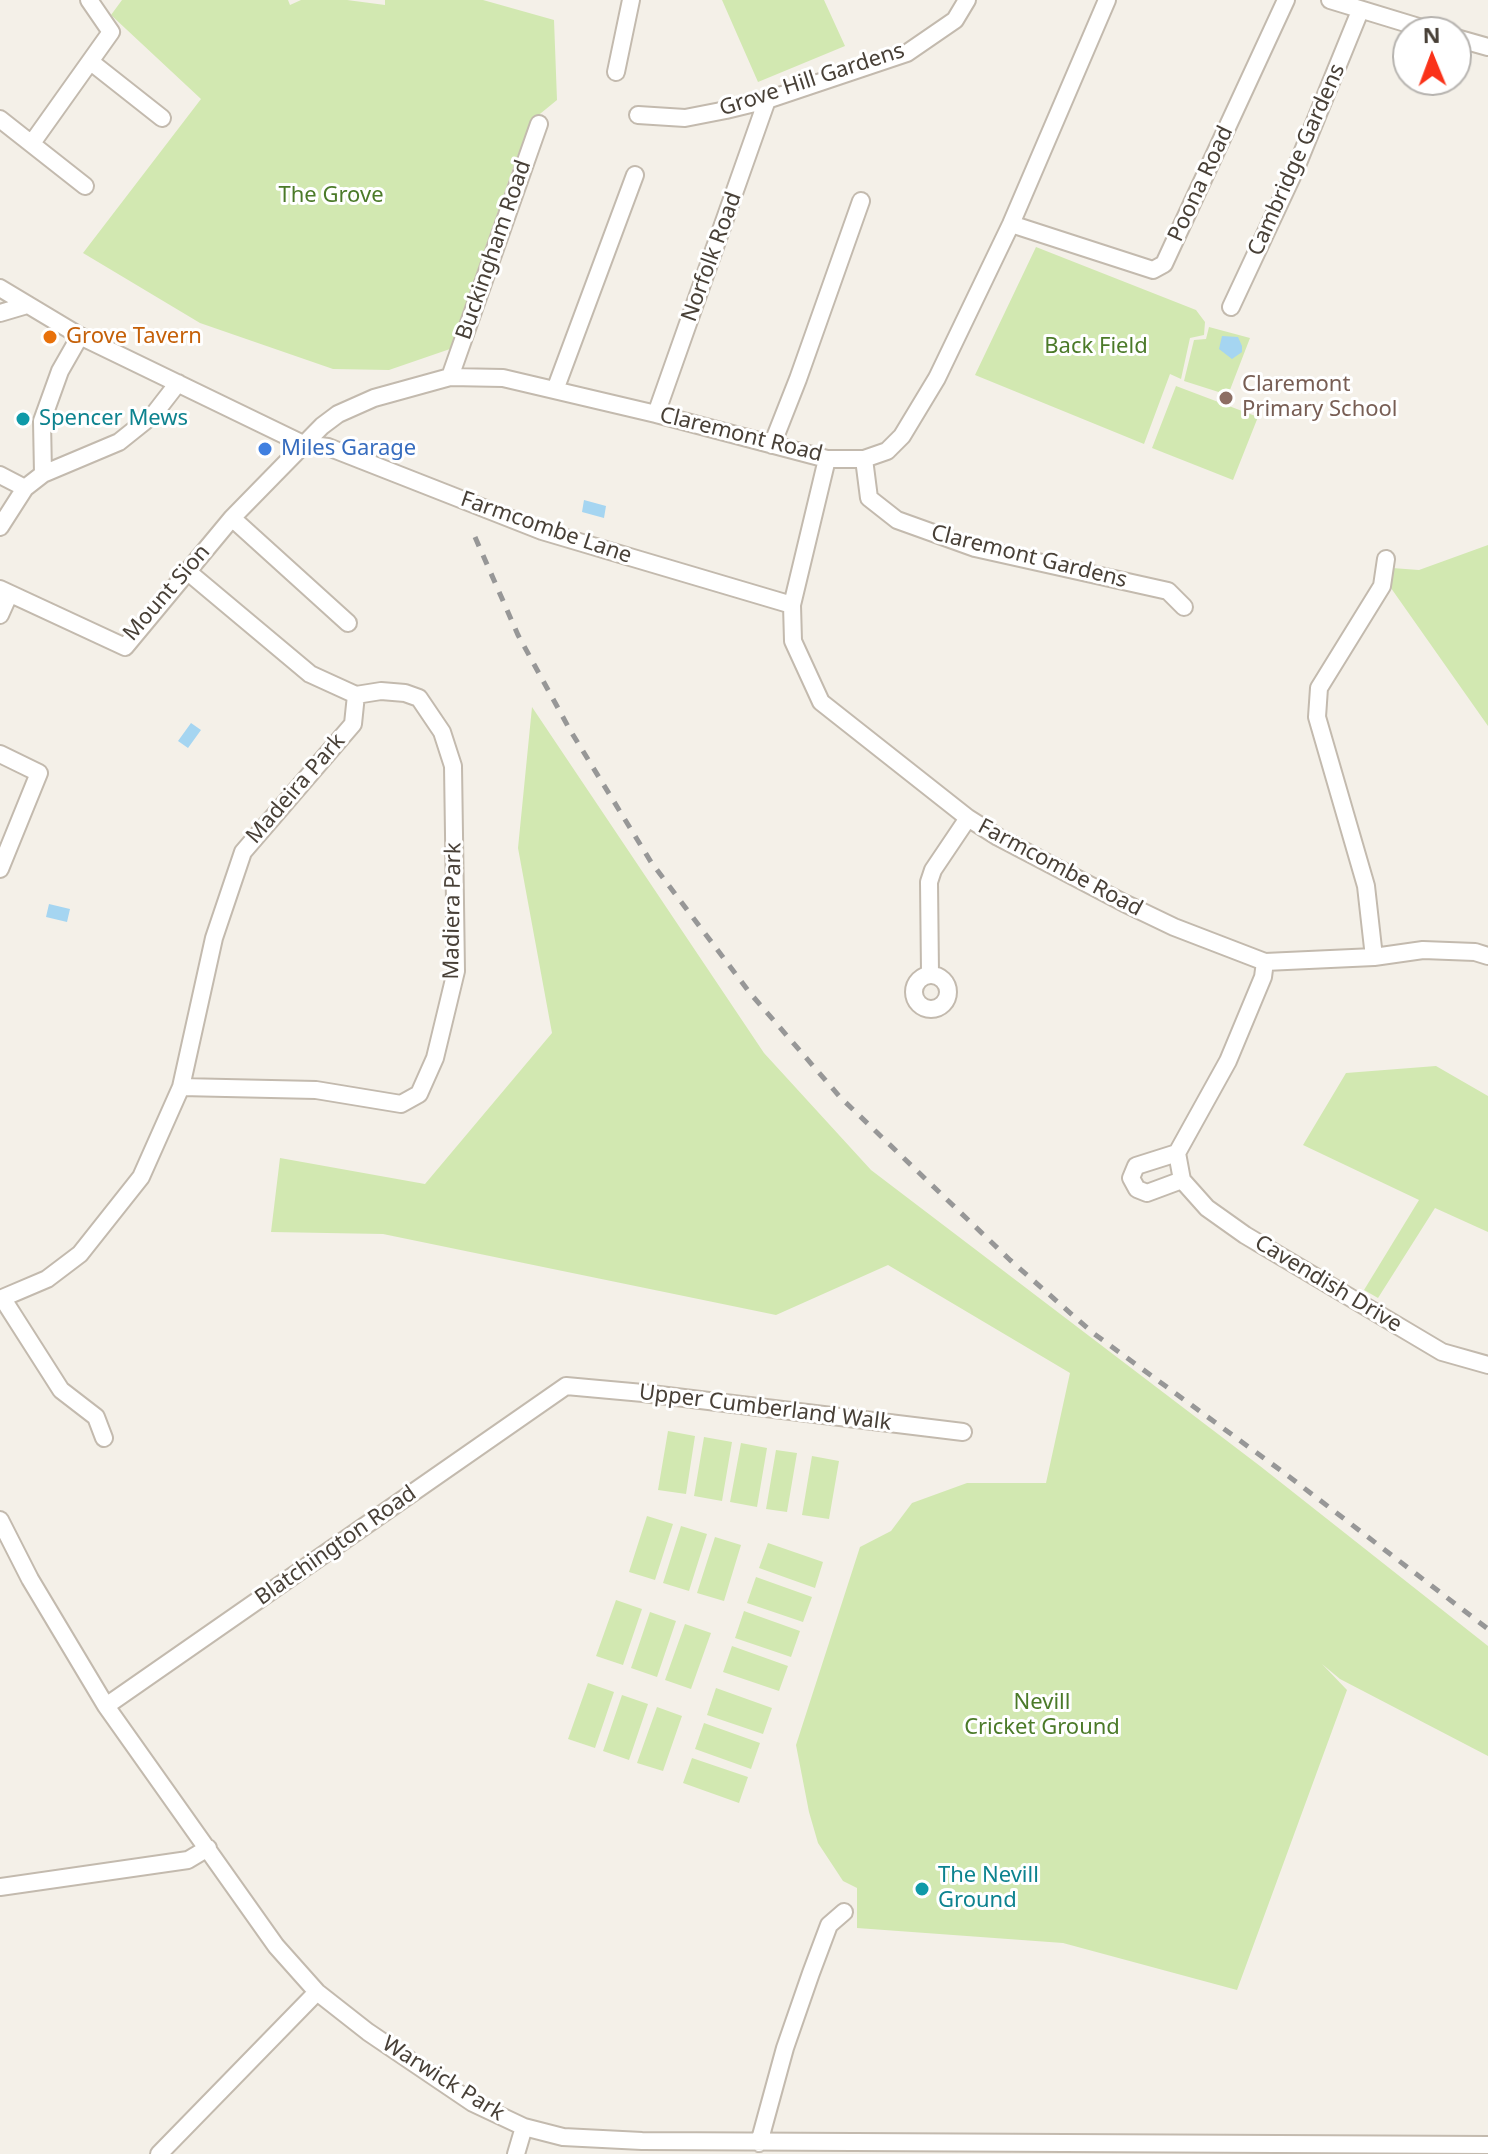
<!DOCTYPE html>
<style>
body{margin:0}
#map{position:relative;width:1488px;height:2154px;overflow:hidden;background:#f4f0e8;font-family:"Noto Sans",sans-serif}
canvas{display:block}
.north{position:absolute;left:1392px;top:16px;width:80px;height:80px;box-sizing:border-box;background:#fff;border:2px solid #b6b3af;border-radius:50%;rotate:359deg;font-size:22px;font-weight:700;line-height:32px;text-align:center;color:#484037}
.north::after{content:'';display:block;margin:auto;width:28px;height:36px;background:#fa3219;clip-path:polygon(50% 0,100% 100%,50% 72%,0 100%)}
</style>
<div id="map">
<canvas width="1488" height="2154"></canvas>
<div class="north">N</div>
</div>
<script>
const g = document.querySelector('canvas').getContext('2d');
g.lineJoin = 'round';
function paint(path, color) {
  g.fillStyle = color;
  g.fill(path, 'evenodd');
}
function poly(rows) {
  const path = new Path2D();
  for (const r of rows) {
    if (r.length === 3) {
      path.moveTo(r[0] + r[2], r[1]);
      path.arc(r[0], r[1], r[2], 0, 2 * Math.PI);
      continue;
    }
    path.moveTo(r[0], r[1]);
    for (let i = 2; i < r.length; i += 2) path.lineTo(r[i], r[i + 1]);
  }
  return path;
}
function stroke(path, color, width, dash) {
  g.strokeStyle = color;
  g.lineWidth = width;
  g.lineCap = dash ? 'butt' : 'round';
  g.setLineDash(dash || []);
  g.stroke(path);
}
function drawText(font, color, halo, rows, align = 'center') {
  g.font = font + ' "Noto Sans",sans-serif';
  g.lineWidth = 6;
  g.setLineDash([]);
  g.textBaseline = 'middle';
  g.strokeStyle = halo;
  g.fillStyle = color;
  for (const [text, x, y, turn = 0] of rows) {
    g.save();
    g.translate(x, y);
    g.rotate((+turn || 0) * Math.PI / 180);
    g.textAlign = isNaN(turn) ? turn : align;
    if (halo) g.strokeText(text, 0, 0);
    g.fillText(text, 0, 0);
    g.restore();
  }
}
paint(poly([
 [122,0,288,0,290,5,301,0,347,0,385,5,385,0,483,0,554,20,557,100,535,118,516,159,450,349,389,370,333,369,200,323,83,253,201,99,111,15],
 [722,0,824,0,845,46,758,82],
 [1036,247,1196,310,1205,322,1204,335,1190,338,1181,379,1170,374,1144,444,975,375],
 [1209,327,1250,338,1228,395,1184,381,1194,340,1206,339],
 [1176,386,1258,417,1233,480,1152,448],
 [1488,545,1488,726,1386,581,1392,568,1419,570],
 [532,707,764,1053,871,1170,1260,1466,1488,1646,1488,1756,1340,1679,1322,1664,1347,1690,1237,1990,1063,1943,857,1928,857,1888,843,1881,818,1843,809,1812,796,1745,860,1547,891,1531,912,1503,967,1483,1046,1483,1070,1373,888,1265,776,1315,383,1234,271,1232,280,1158,425,1184,552,1033,518,848],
 [1436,1066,1488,1096,1488,1232,1435,1208,1378,1298,1364,1290,1419,1200,1303,1145,1346,1073],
 [668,1431,695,1436,686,1494,658,1490],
 [704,1437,732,1442,722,1501,694,1496],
 [741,1443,767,1448,757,1507,730,1502],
 [776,1450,797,1453,787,1512,766,1509],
 [812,1456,839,1461,829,1519,802,1515],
 [647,1516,673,1524,655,1580,629,1572],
 [681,1526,707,1534,689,1591,663,1583],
 [715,1537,741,1545,724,1601,697,1593],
 [768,1543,823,1562,815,1588,759,1568],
 [756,1577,812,1597,803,1622,747,1603],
 [616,1600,642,1609,623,1665,596,1656],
 [744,1611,800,1631,791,1657,735,1638],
 [650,1612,676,1621,657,1677,631,1668],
 [685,1624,711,1633,691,1689,665,1680],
 [732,1646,788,1666,779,1691,723,1672],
 [588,1683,614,1692,595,1748,568,1739],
 [716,1688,772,1708,763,1734,707,1715],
 [622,1695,648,1704,629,1760,603,1751],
 [657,1707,682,1716,663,1771,637,1763],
 [704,1723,760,1743,751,1769,695,1749],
 [692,1758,748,1777,739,1803,683,1783]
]), '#d2e8b1');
paint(poly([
 [1222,336,1238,337,1242,346,1242,352,1232,359,1219,349],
 [584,500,606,506,604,518,582,512],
 [191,723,201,730,188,748,178,741],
 [49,904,70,909,67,922,46,917]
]), '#a5d5f1');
const minor = poly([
 [1330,0,1435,32],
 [1456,38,1488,47],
 [91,62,162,118],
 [616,72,631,0],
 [638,115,685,118,726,110,767,100,907,53,955,20,967,0],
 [0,119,85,186],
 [32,143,111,32,89,0],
 [1011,224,1153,270,1164,264,1286,0],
 [0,288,80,336,303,444,328,447,542,531,792,605],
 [1231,307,1296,168,1360,11],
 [0,313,27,305],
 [450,377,539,124],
 [555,390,635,175],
 [656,414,767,100],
 [772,445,798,379,861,201],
 [827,459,792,605,793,641,821,702,968,818,998,837,1124,903,1174,927,1265,962,1374,957,1423,950,1475,952,1488,956],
 [864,459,869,498,897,520,975,548,1168,591,1184,607],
 [43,474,42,421,60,371,80,336],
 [0,475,25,488],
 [232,518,348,623],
 [0,527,25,488,43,474,119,442,154,414,178,383],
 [0,589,125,647,232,518,322,426,338,414,374,398,450,377,503,378,656,414,827,459,864,459,887,451,902,436,937,378,1011,224,1107,0],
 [0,615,9,595],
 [0,754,39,773,0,869],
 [1374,957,1366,886,1317,717,1319,688,1382,586,1386,559],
 [1265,962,1263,977,1228,1061,1177,1153,1182,1180,1207,1208,1245,1235,1442,1352,1488,1365],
 [930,973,929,882,933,870,968,818],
 [931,992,17],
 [181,1087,316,1090,401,1104,419,1094,435,1058,456,971,453,766,442,732,419,698,405,693,381,691,356,695],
 [1177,1153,1136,1166,1131,1178,1137,1189,1147,1193,1182,1180],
 [0,1299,47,1279,80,1254,141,1177,181,1087,214,938,243,852,353,724,356,695,310,674,187,571],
 [3,1299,61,1390,96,1417,104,1438],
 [0,1520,30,1579,106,1706,276,1946,317,1992,368,2032,473,2103,524,2127,563,2137,642,2141,1488,2145],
 [106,1706,566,1386,643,1393,963,1432],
 [0,1887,188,1860,208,1848],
 [759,2143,785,2048,811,1973,829,1925,844,1912],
 [159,2154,317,1992],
 [516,2154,524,2127]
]);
stroke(minor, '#c3baae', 20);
stroke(minor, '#fff', 16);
stroke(poly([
 [475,537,518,635,570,730,651,862,750,993,840,1097,1010,1260,1093,1333,1287,1475,1488,1629]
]), '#979797', 5, [10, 10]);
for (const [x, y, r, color] of [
 [50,337,8,"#e8710a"],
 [1226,398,8,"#8d6e63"],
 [23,419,8,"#0f9aa8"],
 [265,449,8,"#3f7fe0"],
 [922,1889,8,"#0f9aa8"]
]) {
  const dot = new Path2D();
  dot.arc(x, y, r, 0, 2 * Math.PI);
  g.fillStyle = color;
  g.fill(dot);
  stroke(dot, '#fff', 3);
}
drawText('22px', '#484037', '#fff', [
 ["Grove Hill Gardens",812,80,-18],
 ["Cambridge Gardens",1297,160,-66],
 ["Poona Road",1201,184,-65],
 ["Buckingham Road",494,250,-71],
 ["Norfolk Road",712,257,-70],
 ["Claremont Road",741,435,14],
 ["Farmcombe Lane",546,528,19],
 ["Claremont Gardens",1029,557,14],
 ["Mount Sion",167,593,-49],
 ["Madeira Park",296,789,-49],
 ["Farmcombe Road",1060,868,28],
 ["Madiera Park",453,911,-89],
 ["Cavendish Drive",1328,1284,31],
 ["Upper Cumberland Walk",765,1408,7],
 ["Blatchington Road",336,1546,-35],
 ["Warwick Park",443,2079,32]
]);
drawText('22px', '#4b7a29', '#fff', [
 ["The Grove",331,196],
 ["Back Field",1096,347],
 ["Nevill",1042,1703],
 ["Cricket Ground",1042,1728]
]);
drawText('22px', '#c56008', '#fff', [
 ["Grove Tavern",66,337]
], 'left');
drawText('22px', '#785e54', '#fff', [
 ["Claremont",1242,385],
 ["Primary School",1242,410]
], 'left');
drawText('22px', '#0d838f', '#fff', [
 ["Spencer Mews",39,419],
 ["The Nevill",938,1876],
 ["Ground",938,1901]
], 'left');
drawText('22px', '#366cbe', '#fff', [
 ["Miles Garage",281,449]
], 'left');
</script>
